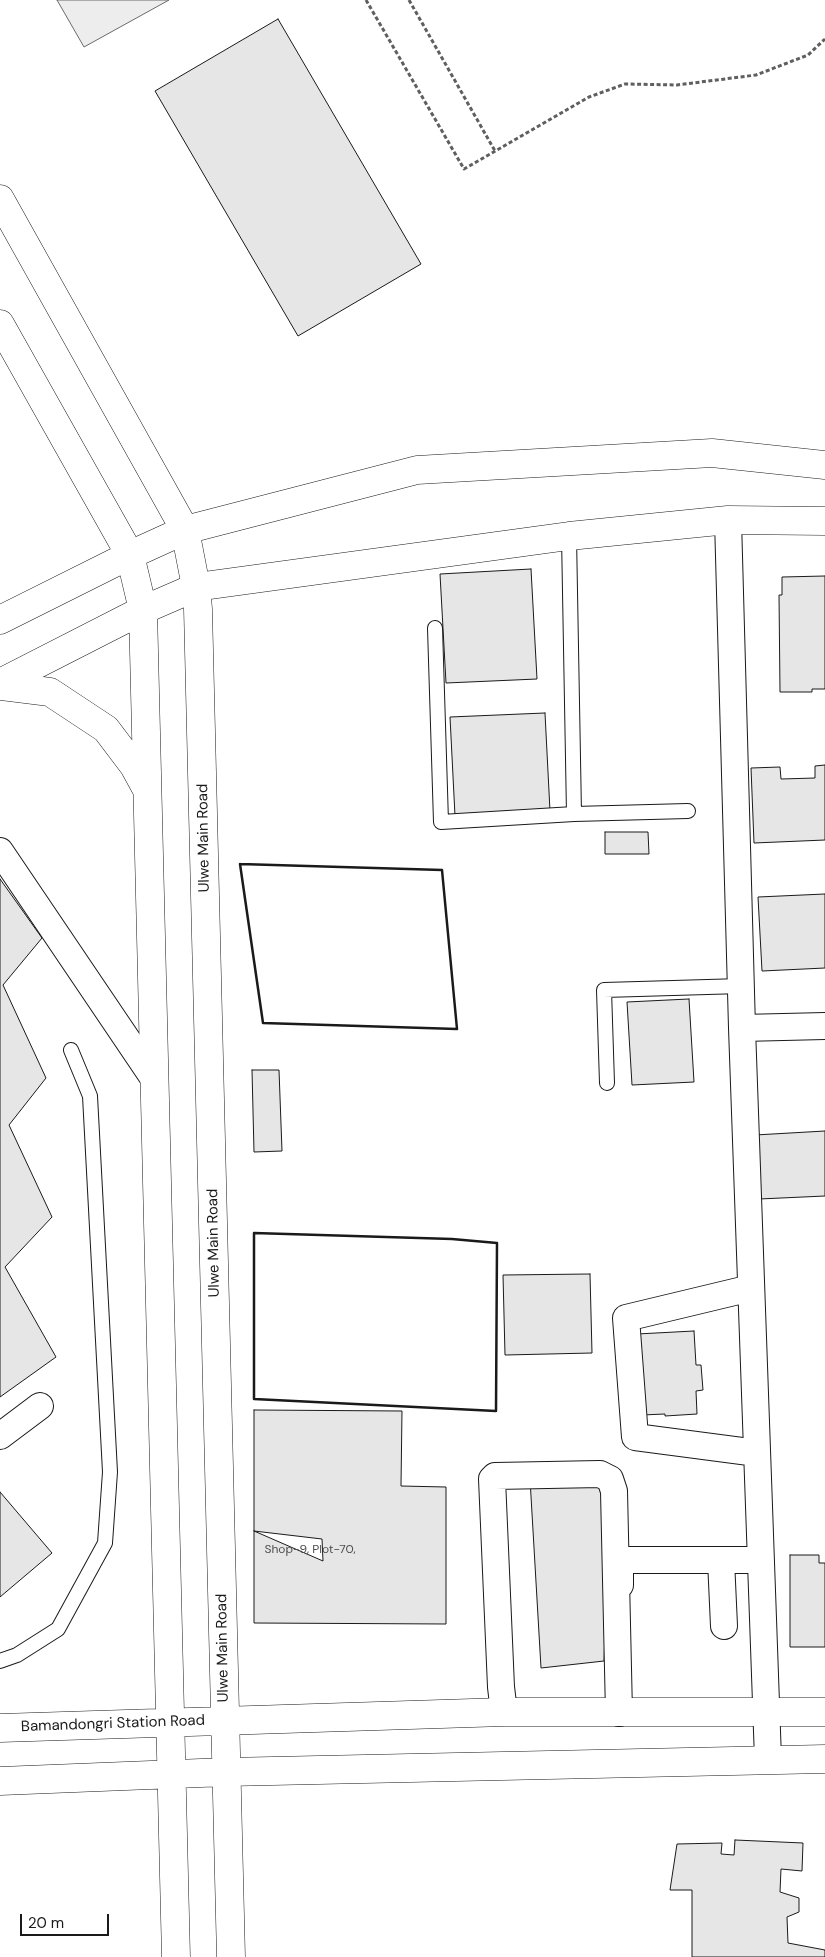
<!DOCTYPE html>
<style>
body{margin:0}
#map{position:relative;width:825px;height:1957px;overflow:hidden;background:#fff;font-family:"DM Sans",sans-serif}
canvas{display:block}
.scale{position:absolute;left:20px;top:1914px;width:89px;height:22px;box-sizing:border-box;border:2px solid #1a1a1a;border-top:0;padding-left:6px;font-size:15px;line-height:18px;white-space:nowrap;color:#1a1a1a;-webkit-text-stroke:4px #fff;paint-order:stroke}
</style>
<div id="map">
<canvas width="825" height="1957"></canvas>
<div class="scale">20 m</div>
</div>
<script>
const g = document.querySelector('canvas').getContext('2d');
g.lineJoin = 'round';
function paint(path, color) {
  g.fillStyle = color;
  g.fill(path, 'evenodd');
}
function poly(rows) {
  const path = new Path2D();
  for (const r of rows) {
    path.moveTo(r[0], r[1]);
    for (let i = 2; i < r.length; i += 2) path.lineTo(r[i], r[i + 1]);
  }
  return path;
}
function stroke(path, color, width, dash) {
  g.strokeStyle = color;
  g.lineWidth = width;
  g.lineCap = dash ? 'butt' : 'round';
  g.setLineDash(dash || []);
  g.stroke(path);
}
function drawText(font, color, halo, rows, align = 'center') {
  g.font = font + ' "DM Sans",sans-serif';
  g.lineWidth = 4;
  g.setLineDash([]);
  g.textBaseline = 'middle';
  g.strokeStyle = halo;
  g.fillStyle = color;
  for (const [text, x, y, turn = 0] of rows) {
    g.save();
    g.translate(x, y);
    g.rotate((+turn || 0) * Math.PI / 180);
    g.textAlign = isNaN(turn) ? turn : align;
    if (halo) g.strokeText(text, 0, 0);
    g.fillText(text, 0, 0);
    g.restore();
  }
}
const built = poly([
 [57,0,169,0,84,47,57,0]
]);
paint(built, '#ededed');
stroke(built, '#6a6a6a', 1);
const building = poly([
 [278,19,421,264,298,336,155,91,278,19],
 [531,569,537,679,446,683,440,574,531,569],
 [825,576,825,689,812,689,812,692,780,692,779,595,782,595,782,577,825,576],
 [545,713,550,811,455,816,450,717,545,713],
 [825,765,825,840,754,843,751,768,780,767,781,779,815,778,815,766,825,765],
 [605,832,648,832,649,854,605,854,605,832],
 [0,879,42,938,3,985,46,1078,9,1125,52,1217,5,1267,56,1357,0,1397,0,879],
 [825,894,825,968,762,971,758,897,825,894],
 [689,999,694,1082,632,1085,627,1002,689,999],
 [252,1070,279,1070,282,1151,254,1152,252,1070],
 [825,1131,825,1196,759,1199,755,1135,825,1131],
 [590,1274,592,1353,505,1355,503,1275,590,1274],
 [694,1331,696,1365,701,1365,703,1390,696,1391,697,1414,665,1416,665,1414,642,1415,637,1334,694,1331],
 [254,1410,402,1411,401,1486,446,1487,446,1624,254,1623,254,1410],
 [530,1479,601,1484,608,1547,604,1661,541,1668,530,1479],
 [0,1492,52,1553,0,1597,0,1492],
 [254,1531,322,1539,323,1561,254,1531],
 [790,1555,819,1555,819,1563,825,1563,825,1647,790,1647,790,1555],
 [735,1840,803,1843,802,1871,781,1869,780,1892,799,1898,799,1912,787,1917,788,1943,825,1950,825,1957,692,1957,692,1890,670,1890,677,1844,722,1843,721,1854,734,1855,735,1840]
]);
paint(building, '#e6e6e6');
stroke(building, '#1a1a1a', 1);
const lane = poly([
 [569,536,574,814,688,811],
 [435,628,441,822,574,814],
 [607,1083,604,990,742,986],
 [0,1661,17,1655,58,1629,105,1543,110,1472,90,1096,71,1050]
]);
const street = poly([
 [728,520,742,1028,768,1759],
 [0,851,154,1079],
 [742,1028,825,1026],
 [751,1288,626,1318,635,1437,757,1453],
 [0,1436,40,1406],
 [721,1560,724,1626],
 [620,1585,620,1565,627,1560,761,1560],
 [504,1712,501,1687,492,1479,495,1476,600,1474,610,1479,614,1491,619,1713]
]);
const secondary = poly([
 [0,199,185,530,196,587,198,609,231,1957],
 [0,324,130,555,143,610,176,1957],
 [0,620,130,555,185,530,417,470,712,453,825,465],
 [0,683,143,610,196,587,569,536,728,520,825,521],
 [0,686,50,692,106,729,134,766,146,788],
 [0,1728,504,1712,825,1712],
 [0,1781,226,1772,825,1759]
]);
stroke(lane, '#1a1a1a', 16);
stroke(street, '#1a1a1a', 28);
stroke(secondary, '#1a1a1a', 29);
stroke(poly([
 [366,0,464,169,589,97,625,84,677,85,756,75,808,55,825,39],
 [409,0,495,151]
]), '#5f5f5f', 3, [4, 2.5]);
stroke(lane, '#fff', 14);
stroke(street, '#fff', 26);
stroke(secondary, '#fff', 28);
stroke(poly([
 [240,864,442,870,457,1029,263,1023,240,864],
 [254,1233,452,1239,497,1243,496,1411,254,1399,254,1233]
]), '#1a1a1a', 2.5);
drawText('12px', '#4d4d4d', null, [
 ["Shop-9, Plot-70,",310,1550]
]);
drawText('15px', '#1a1a1a', '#fff', [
 ["Ulwe Main Road",204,838,-91],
 ["Ulwe Main Road",214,1243,-91],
 ["Ulwe Main Road",223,1648,-91],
 ["Bamandongri Station Road",113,1724,-2]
]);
</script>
